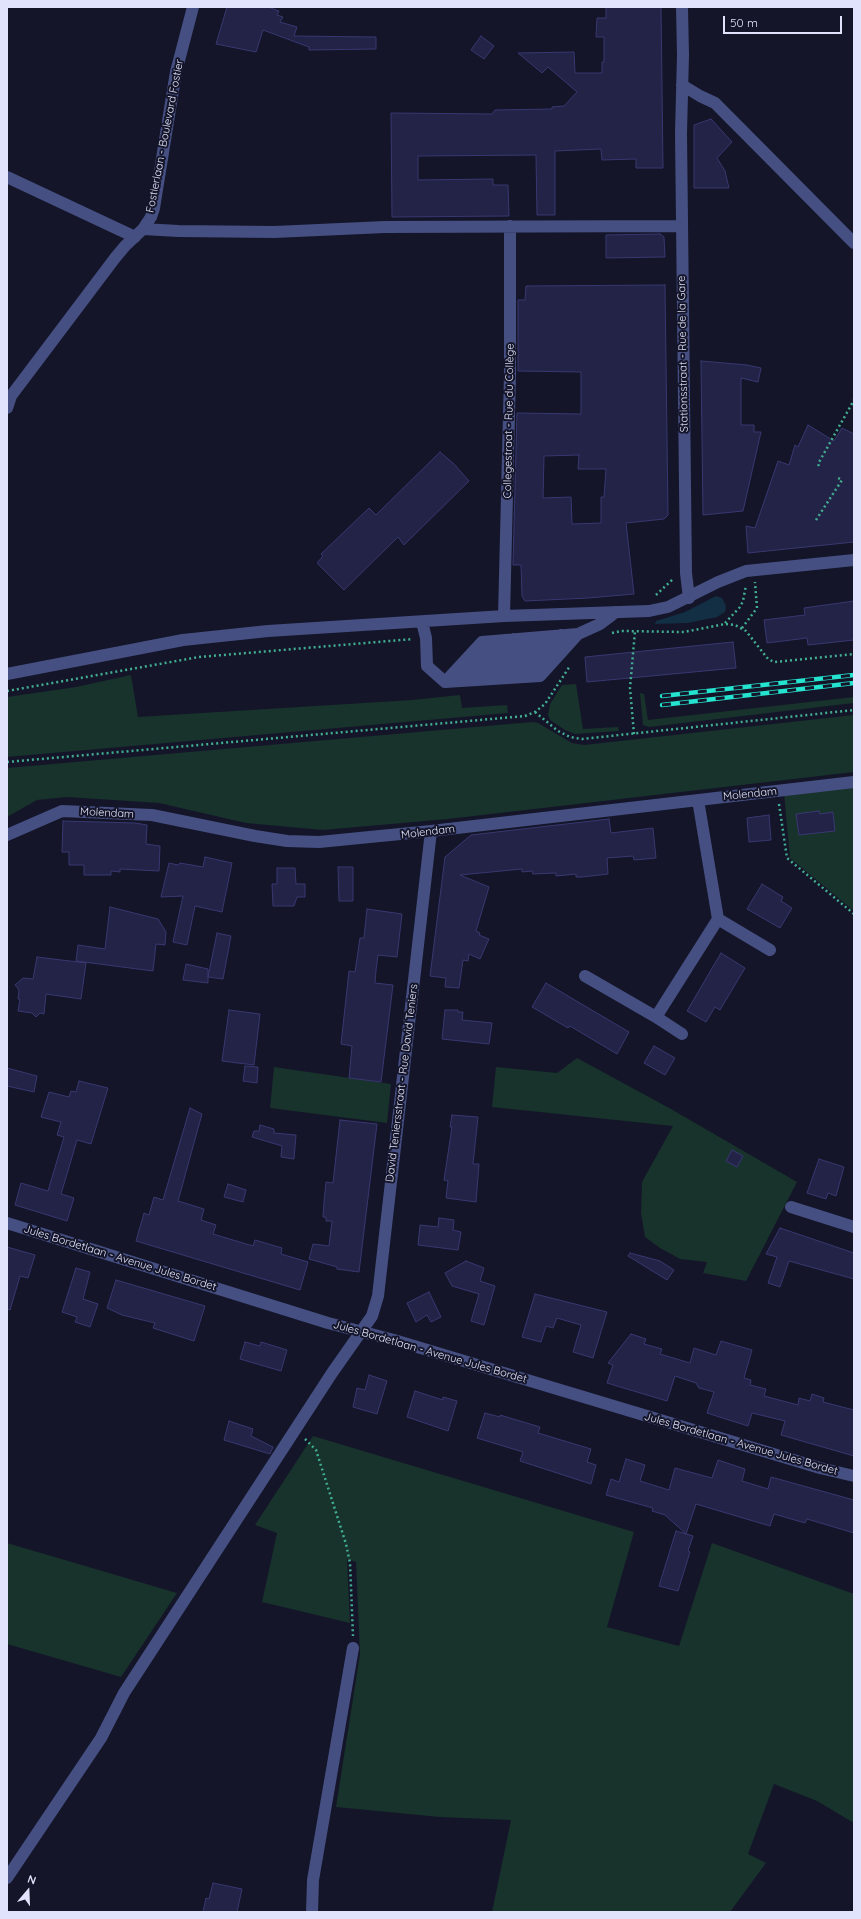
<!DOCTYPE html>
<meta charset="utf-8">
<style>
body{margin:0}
#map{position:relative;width:861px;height:1919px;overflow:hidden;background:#141529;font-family:Quicksand,sans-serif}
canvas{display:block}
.frame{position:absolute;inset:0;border:8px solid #e0e3fb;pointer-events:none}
.north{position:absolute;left:8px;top:1871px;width:40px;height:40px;-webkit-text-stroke:3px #141529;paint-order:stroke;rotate:19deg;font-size:11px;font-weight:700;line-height:16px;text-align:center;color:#e0e3fb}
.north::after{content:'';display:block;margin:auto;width:14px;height:18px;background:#e0e3fb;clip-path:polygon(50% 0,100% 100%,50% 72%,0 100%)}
.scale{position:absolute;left:723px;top:16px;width:119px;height:18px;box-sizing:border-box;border:2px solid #e0e3fb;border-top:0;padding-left:5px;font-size:12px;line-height:14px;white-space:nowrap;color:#e0e3fb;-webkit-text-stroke:3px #141529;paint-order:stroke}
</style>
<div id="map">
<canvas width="861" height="1919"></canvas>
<div class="frame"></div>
<div class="north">N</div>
<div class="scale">50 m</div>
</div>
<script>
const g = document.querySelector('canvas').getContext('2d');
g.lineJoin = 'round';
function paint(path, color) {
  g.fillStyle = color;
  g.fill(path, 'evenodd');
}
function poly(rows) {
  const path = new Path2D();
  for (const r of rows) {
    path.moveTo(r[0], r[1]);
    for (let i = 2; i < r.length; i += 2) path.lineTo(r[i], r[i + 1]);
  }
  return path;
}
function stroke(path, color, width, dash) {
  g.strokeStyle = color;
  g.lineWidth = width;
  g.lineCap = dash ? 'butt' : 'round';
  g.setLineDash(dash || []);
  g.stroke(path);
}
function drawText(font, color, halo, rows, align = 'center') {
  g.font = font + ' Quicksand,sans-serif';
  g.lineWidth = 4;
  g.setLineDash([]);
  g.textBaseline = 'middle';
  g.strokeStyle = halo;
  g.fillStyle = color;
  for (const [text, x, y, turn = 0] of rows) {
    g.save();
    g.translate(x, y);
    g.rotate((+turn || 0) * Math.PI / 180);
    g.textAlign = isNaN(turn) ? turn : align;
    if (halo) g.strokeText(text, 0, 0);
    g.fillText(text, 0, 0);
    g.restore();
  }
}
paint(poly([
 [131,675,138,717,412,700,460,695,462,708,507,705,508,713,7,757,7,697,76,687],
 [576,684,583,729,618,727,619,731,575,734,565,730,550,720,548,715,550,704,562,685],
 [640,693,644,694,648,720,854,697,854,703,649,727,643,725],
 [854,715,854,772,448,819,323,830,246,823,159,803,67,797,37,800,7,817,7,768,532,722,538,723,572,743,584,745],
 [854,786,854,911,790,858,784,793],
 [577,1058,671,1109,797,1182,746,1281,703,1273,707,1262,680,1259,660,1248,645,1237,641,1213,642,1182,673,1126,492,1107,496,1067,557,1073],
 [274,1067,391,1084,387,1123,270,1108],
 [313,1436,634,1532,607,1627,679,1646,712,1543,854,1594,854,1823,817,1801,774,1784,748,1854,766,1863,730,1912,492,1912,511,1820,440,1817,336,1807,360,1654,356,1562,347,1559,350,1623,262,1602,277,1533,255,1525],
 [7,1543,177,1593,121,1677,7,1644]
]), '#18322c');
paint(poly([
 [716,596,722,598,726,606,725,612,717,617,688,623,655,624,656,621,685,612]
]), '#122f44');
const building = poly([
 [227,7,268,7,279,11,277,15,283,17,280,22,297,27,294,36,376,37,376,49,309,50,309,47,263,30,256,52,216,44,227,7],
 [606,7,661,7,663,168,636,168,636,159,602,160,601,149,555,151,555,215,537,215,536,155,418,156,418,180,493,179,493,185,508,185,509,216,392,217,391,113,492,114,495,110,552,109,552,107,564,106,577,92,548,67,542,73,518,53,574,52,575,73,602,73,602,62,604,62,604,37,596,37,597,18,606,18,606,7],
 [481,36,494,46,484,59,471,50,481,36],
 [711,119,732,142,717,158,725,171,729,188,694,188,694,125,711,119],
 [660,234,664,237,665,257,606,258,606,235,660,234],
 [665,285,668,515,664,519,626,523,634,594,588,598,525,601,522,596,521,565,513,565,517,413,581,414,581,372,518,371,518,300,525,300,526,286,665,285],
 [579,455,578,469,606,469,604,497,601,497,601,523,572,524,571,497,543,498,544,456,579,455],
 [701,361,747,365,761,368,758,382,741,378,741,425,754,425,754,432,761,432,743,511,703,515,701,361],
 [808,425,834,441,842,428,854,434,854,542,748,553,746,526,755,528,778,461,789,465,795,445,798,447,808,425],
 [440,452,454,464,469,481,404,545,398,537,344,590,317,563,323,556,321,554,369,508,376,515,440,452],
 [854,601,854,640,808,645,807,638,767,643,764,620,805,615,804,608,854,601],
 [733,642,736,668,587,682,585,657,733,642],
 [819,811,820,814,833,812,835,831,799,835,796,814,819,811],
 [769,815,771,840,749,842,747,818,769,815],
 [609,819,611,833,653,828,656,858,634,860,633,856,607,858,608,874,582,877,576,877,576,874,556,876,556,873,533,874,532,871,522,872,522,869,460,875,489,887,476,931,480,933,479,935,489,939,480,959,469,954,468,961,463,960,459,988,445,987,446,978,430,976,445,857,471,835,609,819],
 [63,821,135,823,147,825,146,844,160,846,159,871,120,869,120,872,111,871,111,875,84,875,84,865,69,865,69,852,62,852,63,821],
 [205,857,232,863,222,912,195,906,187,945,173,942,183,896,161,897,169,863,178,865,180,863,203,867,205,857],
 [338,867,353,867,353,901,339,901,338,867],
 [277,868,295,868,296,884,305,884,305,897,297,897,294,906,273,906,272,884,277,884,277,868],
 [762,884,783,897,781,901,792,908,780,928,747,909,762,884],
 [110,907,158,919,166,932,165,945,156,944,153,971,76,961,78,945,105,949,110,907],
 [367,909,402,914,397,957,378,955,376,970,375,983,393,985,381,1082,349,1078,352,1046,341,1044,349,971,355,972,360,938,364,938,367,909],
 [217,933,231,936,223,979,208,977,208,983,183,980,186,964,208,969,208,977,217,933],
 [721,953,745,968,720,1010,715,1007,706,1022,687,1011,721,953],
 [37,957,86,963,81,999,46,994,44,1014,40,1013,36,1017,32,1013,18,1011,20,999,18,999,19,990,15,985,23,978,33,979,37,957],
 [546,983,629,1032,617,1054,570,1026,568,1028,532,1007,546,983],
 [229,1010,260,1014,254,1065,222,1061,229,1010],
 [445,1010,458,1010,458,1012,463,1012,462,1020,492,1023,489,1044,442,1039,445,1010],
 [654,1046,675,1058,665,1075,644,1063,654,1046],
 [245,1066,258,1067,257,1083,243,1081,245,1066],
 [7,1068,37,1076,34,1092,7,1086,7,1068],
 [79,1081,108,1088,91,1144,77,1140,70,1164,61,1194,74,1198,67,1221,15,1205,21,1183,48,1191,64,1137,57,1135,61,1122,41,1117,49,1092,69,1097,71,1091,76,1092,79,1081],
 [190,1108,202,1114,178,1201,204,1209,201,1220,216,1225,213,1234,253,1246,255,1240,282,1248,281,1254,308,1262,300,1290,136,1241,144,1213,149,1215,154,1197,163,1200,190,1108],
 [452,1115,478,1117,473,1164,479,1164,476,1202,446,1198,448,1181,444,1180,452,1127,450,1127,452,1115],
 [340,1120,377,1124,359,1272,337,1269,337,1267,309,1259,313,1244,329,1246,332,1221,326,1221,326,1217,323,1217,324,1202,326,1182,333,1183,340,1120],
 [260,1125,274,1129,274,1133,296,1135,294,1159,281,1157,282,1146,252,1137,254,1131,259,1131,260,1125],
 [732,1150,743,1156,737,1167,726,1161,732,1150],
 [819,1159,844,1167,836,1196,828,1193,826,1199,807,1193,819,1159],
 [228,1184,246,1190,243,1202,224,1197,228,1184],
 [439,1218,454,1220,453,1230,461,1232,458,1250,418,1245,420,1225,438,1227,439,1218],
 [780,1228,854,1253,854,1279,789,1261,780,1287,768,1283,777,1257,766,1254,780,1228],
 [7,1247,35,1255,28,1278,20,1276,10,1310,7,1309,7,1247],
 [630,1253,660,1261,674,1270,667,1280,628,1256,630,1253],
 [466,1261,484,1268,480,1281,495,1286,484,1325,471,1321,479,1294,452,1286,445,1273,466,1261],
 [76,1268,90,1272,83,1299,98,1304,90,1327,75,1322,77,1317,62,1312,76,1268],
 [116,1280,205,1306,194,1341,153,1328,155,1323,122,1315,107,1308,116,1280],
 [429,1292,441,1317,431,1322,427,1315,416,1322,407,1303,429,1292],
 [535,1294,607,1312,593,1358,573,1352,581,1325,557,1318,553,1328,546,1326,541,1342,522,1337,535,1294],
 [631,1334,646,1339,644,1344,662,1349,660,1354,690,1363,694,1348,716,1355,721,1341,752,1350,744,1378,751,1380,750,1385,766,1389,764,1396,798,1405,799,1398,810,1401,812,1394,824,1398,823,1402,854,1410,854,1456,781,1435,785,1421,752,1413,748,1426,707,1413,714,1392,699,1388,696,1383,675,1376,667,1401,607,1383,613,1365,608,1363,631,1334],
 [245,1342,260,1346,261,1342,287,1350,281,1371,240,1359,245,1342],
 [369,1375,387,1381,377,1414,353,1407,357,1388,365,1390,369,1375],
 [415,1391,443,1400,443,1397,457,1401,448,1431,407,1417,415,1391],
 [485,1413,500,1417,500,1415,540,1427,538,1433,591,1449,587,1462,596,1465,591,1484,520,1461,523,1452,477,1438,485,1413],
 [229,1421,253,1429,251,1436,273,1447,270,1454,224,1440,229,1421],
 [626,1459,645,1465,640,1481,669,1490,675,1468,712,1478,718,1460,745,1469,742,1481,768,1489,771,1477,854,1500,854,1533,807,1519,805,1523,774,1514,770,1526,696,1504,686,1534,665,1515,652,1511,653,1508,606,1495,611,1479,619,1482,626,1459],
 [676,1531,693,1536,688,1551,690,1552,678,1591,659,1586,676,1531],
 [213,1883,242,1889,237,1912,203,1912,206,1898,209,1899,213,1883]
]);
paint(building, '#232347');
stroke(building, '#383871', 1);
stroke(poly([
 [819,466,818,464,854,400],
 [816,520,842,480,838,478],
 [656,595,673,579],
 [725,623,740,607,743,601,746,585],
 [742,628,757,608,755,582],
 [612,633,621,631,684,632,725,624,735,625,746,631,768,659,774,662,854,654],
 [7,691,199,657,413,639],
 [535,712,558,731,570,737,582,739,854,710],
 [634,734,630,688,635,631],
 [7,762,525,716,535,712,545,704,570,666],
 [779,804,787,858,854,914],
 [305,1439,316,1450,346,1544,350,1563,353,1636]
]), '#41ae91', 2.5, [2, 3]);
stroke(poly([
 [682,7,683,55,681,133,686,573,689,598],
 [682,85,700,96,715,103,854,243],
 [7,177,135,237],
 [143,229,178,231,274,232,385,227,682,226],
 [7,408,11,396,115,258,125,246,143,229,151,217,154,208,176,72,193,7],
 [504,616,510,374,510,226],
 [422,622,426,638,427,666,445,682,540,676,578,634],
 [7,674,183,640,268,631,504,616,649,611,668,607,718,582,746,571,854,560],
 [524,677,561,635],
 [508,678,545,637],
 [492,679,529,638],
 [476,680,514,639],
 [461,681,498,641],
 [445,682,482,642,578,634,600,624,616,612],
 [698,800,718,919,770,950],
 [7,835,62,811,152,815,255,836,287,841,319,842,431,831,854,782],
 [585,976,656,1017,718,919],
 [656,1017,682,1034],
 [791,1207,854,1227],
 [7,1223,328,1323,394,1340,820,1468,854,1476],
 [7,1878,101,1738,124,1693,332,1373,372,1316,378,1296,431,831],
 [312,1912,313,1880,353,1648]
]), '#454f82', 12);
const rail = poly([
 [662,696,854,675],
 [662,705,854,683]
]);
stroke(rail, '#24e3cf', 4.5);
stroke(rail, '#141529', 3, [9]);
drawText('11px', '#e0e3fb', '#141529', [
 ["Fostierlaan - Boulevard Fostier",165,136,-79],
 ["Stationsstraat - Rue de la Gare",683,354,-91],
 ["Collegestraat - Rue du Collège",509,421,-89],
 ["Molendam",750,794,-6],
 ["Molendam",107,813,3],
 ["Molendam",428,832,-7],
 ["David Teniersstraat - Rue David Teniers",402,1083,-83],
 ["Jules Bordetlaan - Avenue Jules Bordet",120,1258,17],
 ["Jules Bordetlaan - Avenue Jules Bordet",430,1352,16],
 ["Jules Bordetlaan - Avenue Jules Bordet",741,1444,16]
]);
</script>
